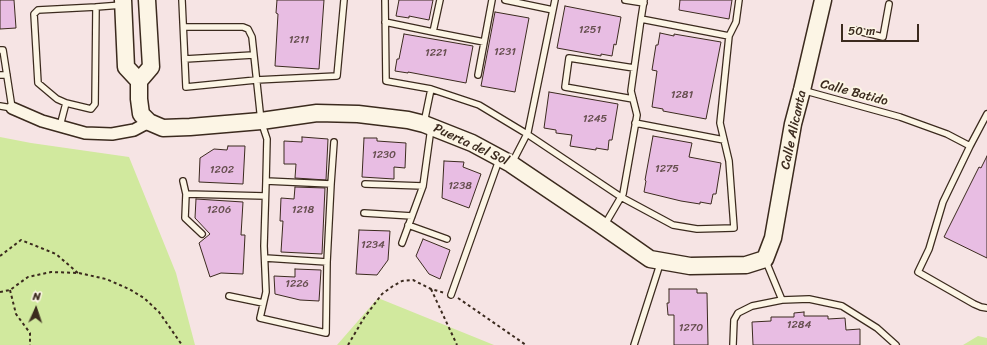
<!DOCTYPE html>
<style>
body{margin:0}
#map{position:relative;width:987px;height:345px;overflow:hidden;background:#f6e4e4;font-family:Sriracha,sans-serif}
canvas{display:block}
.north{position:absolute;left:16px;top:289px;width:40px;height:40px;-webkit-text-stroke:3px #fcf5e5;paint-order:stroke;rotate:3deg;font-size:11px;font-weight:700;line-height:16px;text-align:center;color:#3b2a1e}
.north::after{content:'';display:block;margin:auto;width:14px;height:18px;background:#3b2a1e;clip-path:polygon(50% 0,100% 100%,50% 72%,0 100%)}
.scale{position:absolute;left:841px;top:24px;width:78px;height:18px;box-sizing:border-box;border:2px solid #3b2a1e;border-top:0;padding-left:5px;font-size:12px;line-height:14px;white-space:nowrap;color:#3b2a1e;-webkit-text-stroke:3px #fcf5e5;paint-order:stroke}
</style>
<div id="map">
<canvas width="987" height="345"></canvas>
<div class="north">N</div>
<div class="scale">50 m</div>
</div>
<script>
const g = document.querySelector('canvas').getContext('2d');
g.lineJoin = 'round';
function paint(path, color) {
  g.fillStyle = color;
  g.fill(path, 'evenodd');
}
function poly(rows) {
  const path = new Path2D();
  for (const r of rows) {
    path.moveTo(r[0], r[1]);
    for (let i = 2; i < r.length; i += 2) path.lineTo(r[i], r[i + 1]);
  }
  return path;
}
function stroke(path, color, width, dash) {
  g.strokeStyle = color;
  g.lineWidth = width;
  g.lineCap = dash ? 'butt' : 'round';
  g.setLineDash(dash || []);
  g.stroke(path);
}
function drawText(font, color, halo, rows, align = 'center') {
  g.font = font + ' Sriracha,sans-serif';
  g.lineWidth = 4;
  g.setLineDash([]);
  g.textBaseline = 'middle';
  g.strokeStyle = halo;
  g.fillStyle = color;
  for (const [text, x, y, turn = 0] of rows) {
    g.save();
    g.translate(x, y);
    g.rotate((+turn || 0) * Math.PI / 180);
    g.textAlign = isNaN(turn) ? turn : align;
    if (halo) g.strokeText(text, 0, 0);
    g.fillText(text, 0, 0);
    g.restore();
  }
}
paint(poly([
 [0,137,31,143,129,157,176,273,195,345,0,345],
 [378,298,494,345,337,345],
 [978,336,987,338,987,345,963,345]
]), '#d1e99e');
const building = poly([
 [0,0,14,0,16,28,0,29,0,0],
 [277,0,324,0,319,69,275,66,278,14,276,13,277,0],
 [399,0,433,0,429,20,409,16,409,18,396,16,399,0],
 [680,0,732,0,729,19,679,10,680,0],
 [565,6,621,17,616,45,614,44,612,56,601,54,601,56,557,48,565,6],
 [495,12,529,18,515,92,481,86,495,12],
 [660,33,674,36,674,34,721,42,706,119,663,111,663,109,652,107,657,71,652,70,656,45,658,45,660,33],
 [404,34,473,46,466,83,408,72,408,73,395,71,397,59,399,59,404,34],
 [549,92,618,104,612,140,609,140,608,150,596,148,596,150,570,146,572,135,556,133,556,130,544,128,549,92],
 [653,136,692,143,689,157,721,163,716,194,713,194,711,204,700,202,700,204,681,201,644,192,646,181,645,180,653,136],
 [302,137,328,139,326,180,295,178,296,164,284,164,284,141,302,142,302,137],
 [364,138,377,138,377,141,406,143,405,168,394,167,394,179,362,177,364,138],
 [228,146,245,146,243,184,199,182,200,158,214,149,227,150,228,146],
 [987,156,987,258,944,237,979,167,981,168,987,156],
 [444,161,464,162,463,167,481,174,469,208,442,198,444,161],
 [295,187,325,188,322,254,281,252,283,221,280,221,281,198,294,199,295,187],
 [196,199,243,202,241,235,245,235,243,274,221,273,210,277,199,243,210,234,195,218,196,199],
 [359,230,390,231,388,260,377,275,356,274,359,230],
 [423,239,450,250,440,279,429,274,416,256,423,239],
 [295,269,321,270,319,301,300,300,275,294,274,276,295,277,295,269],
 [669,289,697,289,697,293,707,293,708,345,674,345,674,315,668,315,667,303,669,303,669,289],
 [804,312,804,316,828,316,828,319,845,318,846,330,860,329,860,345,753,345,752,322,771,321,771,317,794,317,794,313,804,312]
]);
paint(building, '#e8bde3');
stroke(building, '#3b2a1e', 1);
const lane = poly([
 [182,0,186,87,256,80,337,76,344,0],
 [385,0,386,81,431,89,424,123],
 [505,0,553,10],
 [625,0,644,3],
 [96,7,122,5],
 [641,19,644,0],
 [385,22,433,32,440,0],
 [184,27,243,27,248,29,252,37,261,121,267,139,266,181,264,246,266,292,260,318,326,333,327,262,331,184,266,181],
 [854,30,883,37,889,4],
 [433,32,484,42],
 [729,36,736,22,739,0],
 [0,50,3,50,12,108,0,106],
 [185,59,253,55],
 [0,75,7,75],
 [478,75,492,0],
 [431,89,479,105,527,134,621,197,673,225,697,229,734,228,729,161,720,123,729,36,641,19,631,91,637,115,623,194,621,197,604,226],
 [802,90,900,117,947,134,970,146,987,114],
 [633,99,565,87,569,58,634,68],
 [635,123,724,140],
 [60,126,66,103,57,99,38,83,34,14,38,10,96,7,95,104,91,109,66,103],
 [970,146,943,202,929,249,918,272,974,304,981,307,987,308],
 [512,163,528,132,555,0],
 [183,181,186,194,265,196],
 [331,184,334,142],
 [365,184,423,186],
 [186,194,185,218,202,234],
 [364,213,412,216],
 [408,225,447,239],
 [402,243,423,186,431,128],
 [265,258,327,262],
 [765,259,782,300,809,299,842,306,877,328,896,345],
 [451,295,499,160],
 [229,296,263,303],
 [634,345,661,261],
 [733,345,734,320,738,313,752,306,782,300]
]);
const street = poly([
 [12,108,42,121,85,133,112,134,134,130,149,122]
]);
const secondary = poly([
 [123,0,126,67,139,81],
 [147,0,151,67,139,81,139,99,141,114,149,122,163,128,190,127,261,121,317,113,358,114,408,120,424,124,472,143,511,164,597,222,650,259,690,266,746,265,765,259,773,238,793,124,802,90,823,0]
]);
stroke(lane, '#3b2a1e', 8);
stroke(street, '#3b2a1e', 14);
stroke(secondary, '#3b2a1e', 19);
stroke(poly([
 [0,256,21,240,56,254,78,273],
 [431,289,457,345],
 [10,290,16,314,30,333,30,345],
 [0,292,10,290,28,277,51,272,79,273,106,279,129,289,144,298,159,312,182,345],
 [458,298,526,345],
 [348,345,364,318,382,294,393,286,402,281,413,280,431,289,445,293]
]), '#3b2a1e', 2, [3, 3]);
stroke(lane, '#fcf5e5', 5.5);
stroke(street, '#fcf5e5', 11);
stroke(secondary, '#fcf5e5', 16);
drawText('11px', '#664f4f', null, [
 ["1251",590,30],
 ["1211",299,40],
 ["1231",505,52],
 ["1221",436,53],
 ["1281",682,95],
 ["1245",595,119],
 ["1230",384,155],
 ["1275",667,169],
 ["1202",222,170],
 ["1238",460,186],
 ["1206",219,210],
 ["1218",303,210],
 ["1234",373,245],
 ["1226",297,284],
 ["1284",799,325],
 ["1270",691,328]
]);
drawText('13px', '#3b2a1e', '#fcf5e5', [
 ["Calle Batido",854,93,15],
 ["Calle Alicanta",794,130,-78],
 ["Puerta del Sol",471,145,25]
]);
</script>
